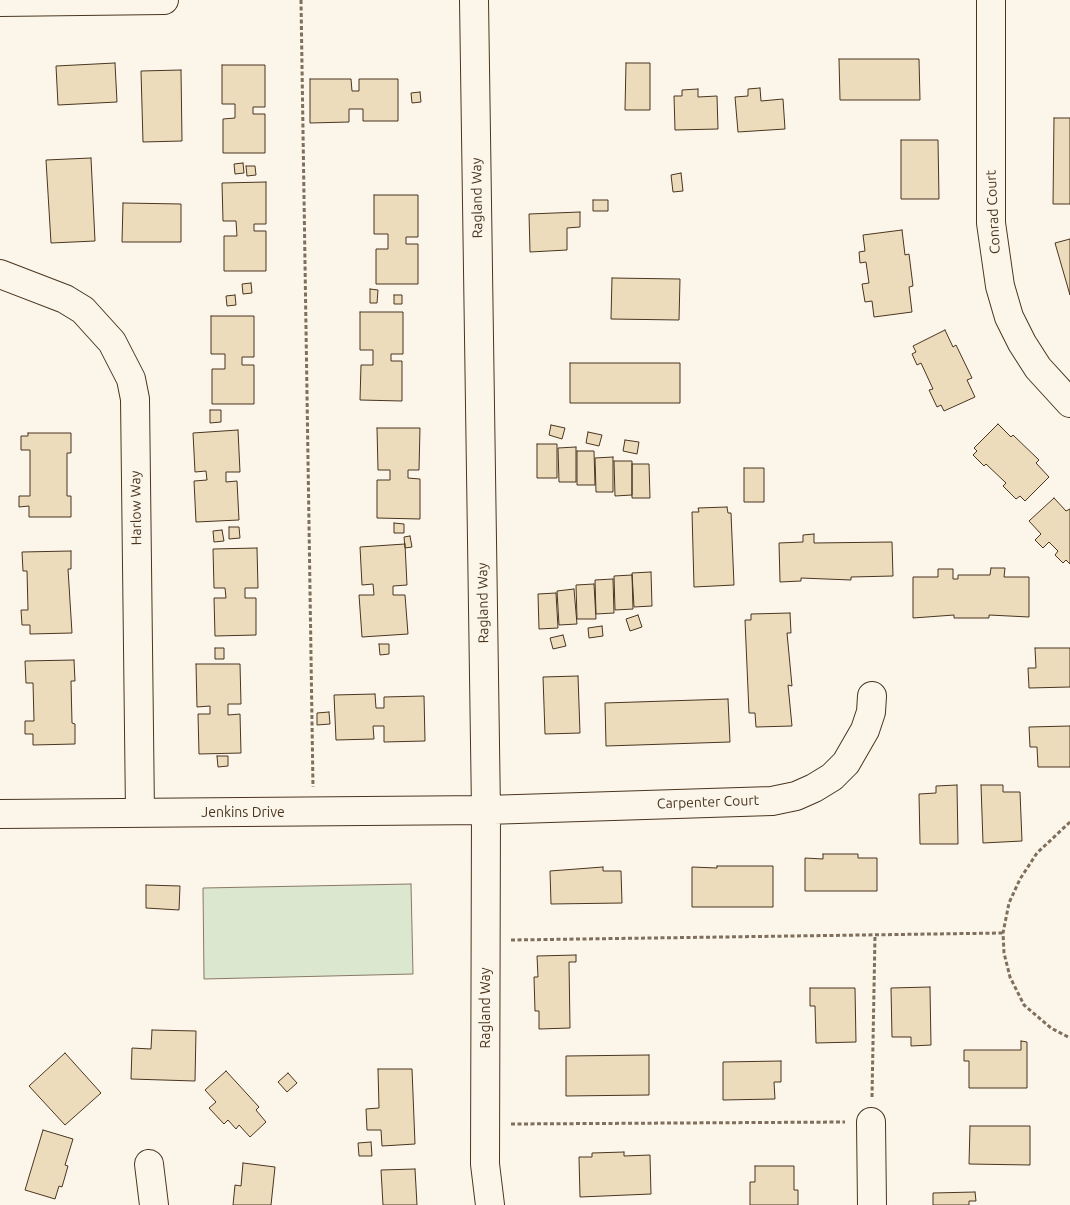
<!DOCTYPE html>
<style>
body{margin:0}
canvas{display:block;background:#fbf6e9}
</style>
<canvas width="1070" height="1205"></canvas>
<script>
const g = document.querySelector('canvas').getContext('2d');
g.lineJoin = 'round';
function paint(path, color) {
  g.fillStyle = color;
  g.fill(path, 'evenodd');
}
function poly(rows) {
  const path = new Path2D();
  for (const r of rows) {
    path.moveTo(r[0], r[1]);
    for (let i = 2; i < r.length; i += 2) path.lineTo(r[i], r[i + 1]);
  }
  return path;
}
function stroke(path, color, width, dash) {
  g.strokeStyle = color;
  g.lineWidth = width;
  g.lineCap = dash ? 'butt' : 'round';
  g.setLineDash(dash || []);
  g.stroke(path);
}
function drawText(font, color, halo, rows, align = 'center') {
  g.font = font + ' Ubuntu,sans-serif';
  g.lineWidth = 4;
  g.setLineDash([]);
  g.textBaseline = 'middle';
  g.strokeStyle = halo;
  g.fillStyle = color;
  for (const [text, x, y, turn = 0] of rows) {
    g.save();
    g.translate(x, y);
    g.rotate((+turn || 0) * Math.PI / 180);
    g.textAlign = isNaN(turn) ? turn : align;
    if (halo) g.strokeText(text, 0, 0);
    g.fillText(text, 0, 0);
    g.restore();
  }
}
const green = poly([
 [411,884,413,974,204,979,203,888,411,884]
]);
paint(green, '#dce7d0');
stroke(green, '#887966', 1);
const building = poly([
 [839,59,919,59,920,100,840,100,839,59],
 [115,63,117,102,58,105,56,66,115,63],
 [626,63,650,63,650,110,625,110,626,63],
 [222,65,265,65,265,107,253,107,253,114,265,114,265,153,223,153,223,119,235,118,235,104,222,104,222,65],
 [181,70,182,141,143,142,141,71,181,70],
 [310,79,351,79,352,91,359,91,359,79,398,79,398,121,363,121,363,109,349,109,349,122,310,123,310,79],
 [760,88,761,101,783,99,785,129,738,132,735,97,748,96,748,89,760,88],
 [698,89,698,97,717,96,718,129,675,130,674,96,682,96,682,90,698,89],
 [420,92,421,102,412,103,411,93,420,92],
 [1054,118,1070,118,1070,204,1053,204,1054,118],
 [901,140,938,140,939,199,901,199,901,140],
 [91,158,95,241,51,243,46,160,91,158],
 [243,163,244,173,235,174,234,164,243,163],
 [246,166,255,166,256,175,247,176,246,166],
 [681,173,683,191,673,192,671,175,681,173],
 [266,182,266,224,254,224,254,231,266,231,266,271,224,271,224,236,237,236,236,221,223,221,222,183,266,182],
 [374,195,418,195,418,237,406,237,406,244,418,244,418,284,376,284,376,249,388,249,388,234,374,234,374,195],
 [593,200,608,200,608,211,593,211,593,200],
 [123,203,181,204,181,242,122,242,123,203],
 [580,212,580,227,567,228,567,250,530,252,529,214,580,212],
 [902,230,905,255,909,254,913,286,909,287,912,312,874,317,872,301,865,302,862,284,869,283,866,262,860,263,859,252,865,251,863,235,902,230],
 [1070,239,1070,295,1055,243,1070,239],
 [612,278,680,279,679,320,611,319,612,278],
 [251,283,252,293,243,294,242,284,251,283],
 [370,289,378,290,377,303,370,303,370,289],
 [235,295,236,305,227,306,226,296,235,295],
 [394,295,402,295,402,304,394,304,394,295],
 [360,312,403,312,403,354,391,354,391,361,402,361,402,401,360,400,361,365,373,365,373,350,360,350,360,312],
 [211,316,254,316,254,357,242,357,242,365,254,365,254,404,212,404,212,369,225,369,225,354,211,354,211,316],
 [945,330,953,347,956,345,972,378,967,380,975,397,944,411,941,405,937,407,929,390,933,389,921,363,917,365,912,354,916,352,913,346,945,330],
 [570,363,680,363,680,403,570,403,570,363],
 [210,410,221,410,221,422,210,423,210,410],
 [998,424,1011,437,1013,435,1039,460,1036,463,1049,477,1025,501,1020,496,1016,499,1003,486,1006,483,986,464,984,466,973,455,977,451,974,448,998,424],
 [551,425,565,428,562,439,549,435,551,425],
 [377,428,420,428,419,470,408,470,408,478,420,479,420,519,377,518,377,480,390,480,390,470,378,470,377,428],
 [238,430,240,472,226,472,226,482,237,481,239,520,196,522,194,481,207,480,206,471,195,472,193,433,238,430],
 [588,432,602,435,599,446,586,443,588,432],
 [28,433,71,433,71,453,67,453,67,496,71,496,71,517,29,517,29,506,19,507,19,496,30,496,30,450,21,450,21,436,28,436,28,433],
 [625,440,639,442,637,454,623,451,625,440],
 [537,444,557,444,557,478,537,478,537,444],
 [576,447,576,482,559,482,558,448,576,447],
 [577,451,594,451,595,485,577,485,577,451],
 [613,457,613,492,596,492,595,458,613,457],
 [614,461,632,461,632,495,615,496,614,461],
 [632,464,649,464,650,498,632,498,632,464],
 [744,468,764,468,764,502,744,502,744,468],
 [1054,498,1066,511,1070,509,1070,564,1066,560,1063,563,1055,555,1058,551,1049,542,1043,548,1035,540,1041,534,1029,521,1054,498],
 [727,507,728,513,731,513,734,585,694,587,692,512,699,512,698,508,727,507],
 [394,523,404,524,404,533,394,533,394,523],
 [229,527,239,527,240,538,229,539,229,527],
 [222,530,224,541,214,542,213,531,222,530],
 [814,534,814,543,892,542,893,576,851,577,851,580,801,578,801,581,780,582,779,543,803,542,803,535,814,534],
 [410,536,412,547,405,548,404,537,410,536],
 [405,544,407,585,393,586,393,595,405,595,408,634,362,637,359,595,374,595,373,584,362,585,360,547,405,544],
 [257,548,258,588,245,588,245,598,256,598,256,635,215,636,214,598,226,598,225,588,214,588,213,549,257,548],
 [71,551,71,569,68,569,72,633,30,634,30,625,22,625,21,610,28,610,27,571,23,571,22,552,71,551],
 [991,568,1005,568,1004,577,1029,577,1029,617,989,615,989,618,954,618,954,615,913,618,913,577,938,577,938,569,953,569,953,579,958,579,958,575,990,575,991,568],
 [651,572,652,606,634,607,632,573,651,572],
 [632,575,633,609,615,610,614,576,632,575],
 [613,579,614,613,596,614,595,580,613,579],
 [594,584,596,619,577,619,576,585,594,584],
 [574,589,577,624,559,625,557,591,574,589],
 [556,593,558,628,539,629,538,594,556,593],
 [790,613,791,633,787,633,792,686,788,685,792,726,756,727,755,713,749,713,745,620,751,620,751,614,790,613],
 [638,615,642,627,630,631,626,619,638,615],
 [602,626,603,636,589,638,588,628,602,626],
 [563,635,566,646,553,649,550,638,563,635],
 [379,644,389,644,389,654,380,655,379,644],
 [215,648,224,648,224,659,215,659,215,648],
 [1035,648,1070,648,1070,687,1029,688,1028,668,1036,668,1035,648],
 [74,660,75,681,71,681,72,723,75,724,75,744,33,745,33,734,25,734,25,721,34,721,33,683,26,683,25,661,74,660],
 [196,664,240,664,241,704,228,704,228,715,240,714,241,753,199,754,198,714,210,714,210,706,197,707,196,664],
 [578,676,580,733,545,734,543,677,578,676],
 [375,694,376,708,384,708,384,697,424,696,425,741,384,742,384,726,373,726,374,739,336,740,334,695,375,694],
 [728,699,730,742,606,746,605,703,728,699],
 [329,712,330,724,317,725,317,713,329,712],
 [1070,726,1070,767,1038,767,1037,747,1030,747,1029,727,1070,726],
 [217,756,228,756,228,766,218,767,217,756],
 [957,785,958,844,920,844,919,794,936,793,936,786,957,785],
 [981,785,1003,785,1003,792,1020,792,1022,841,983,843,981,785],
 [823,854,858,854,858,858,877,858,877,891,805,891,805,858,823,859,823,854],
 [717,866,773,866,773,907,692,907,692,867,717,868,717,866],
 [603,867,603,871,621,871,622,903,551,904,550,871,603,867],
 [146,885,180,886,179,910,146,908,146,885],
 [576,955,576,962,569,962,570,1028,539,1029,539,1011,535,1011,534,977,538,977,537,956,576,955],
 [930,987,931,1045,911,1046,911,1037,892,1037,891,988,930,987],
 [810,988,855,988,856,1042,816,1043,815,1006,810,1006,810,988],
 [152,1030,196,1031,195,1081,131,1079,132,1048,151,1049,152,1030],
 [1021,1041,1027,1042,1027,1088,969,1088,969,1061,964,1061,964,1050,1021,1050,1021,1041],
 [65,1053,101,1093,65,1125,29,1086,65,1053],
 [649,1055,649,1095,566,1096,566,1056,649,1055],
 [781,1061,781,1082,774,1082,775,1099,723,1100,723,1062,781,1061],
 [378,1069,412,1069,415,1144,382,1146,381,1130,367,1130,366,1109,379,1108,378,1069],
 [226,1071,259,1107,256,1110,266,1122,250,1137,239,1125,236,1129,228,1120,224,1124,209,1108,216,1102,205,1090,226,1071],
 [288,1073,297,1083,287,1092,278,1082,288,1073],
 [970,1126,1030,1126,1030,1165,969,1164,970,1126],
 [43,1130,73,1139,65,1165,68,1166,62,1187,59,1186,55,1199,25,1190,43,1130],
 [371,1142,372,1156,359,1156,358,1143,371,1142],
 [624,1152,624,1156,650,1155,651,1194,580,1197,579,1157,592,1157,592,1153,624,1152],
 [243,1163,275,1167,271,1205,233,1205,235,1185,241,1186,243,1163],
 [755,1166,794,1166,794,1190,798,1190,798,1205,750,1205,750,1182,755,1182,755,1166],
 [415,1169,417,1205,383,1205,381,1170,415,1169],
 [975,1192,976,1201,969,1201,969,1205,933,1205,933,1193,975,1192]
]);
paint(building, '#ecdcbc');
stroke(building, '#4a3520', 1);
const minor = poly([
 [474,0,486,810,485,1164,490,1205],
 [991,0,991,223,1000,286,1009,317,1022,343,1038,368,1070,403],
 [0,2,164,0],
 [0,274,65,299,83,310,112,342,131,379,135,399,140,813],
 [0,814,486,810,772,801,796,796,814,788,832,777,846,763,865,730,871,712,872,696],
 [871,1122,872,1205],
 [149,1164,154,1205]
]);
stroke(minor, '#4a3520', 30);
stroke(poly([
 [301,0,313,787],
 [1070,822,1037,853,1020,879,1009,903,1003,933,1004,953,1010,977,1024,1005,1051,1028,1070,1038],
 [511,940,1003,933],
 [872,1097,875,935],
 [511,1124,845,1122]
]), '#7f6f5c', 3, [4, 2.5]);
stroke(minor, '#fbf6e9', 28);
drawText('14px', '#4a3520', '#fbf6e9', [
 ["Ragland Way",477,198,-91],
 ["Conrad Court",993,212,-93],
 ["Harlow Way",136,508,-91],
 ["Ragland Way",483,603,-91],
 ["Carpenter Court",708,802,-2],
 ["Jenkins Drive",243,812],
 ["Ragland Way",485,1008,-90]
]);
</script>
